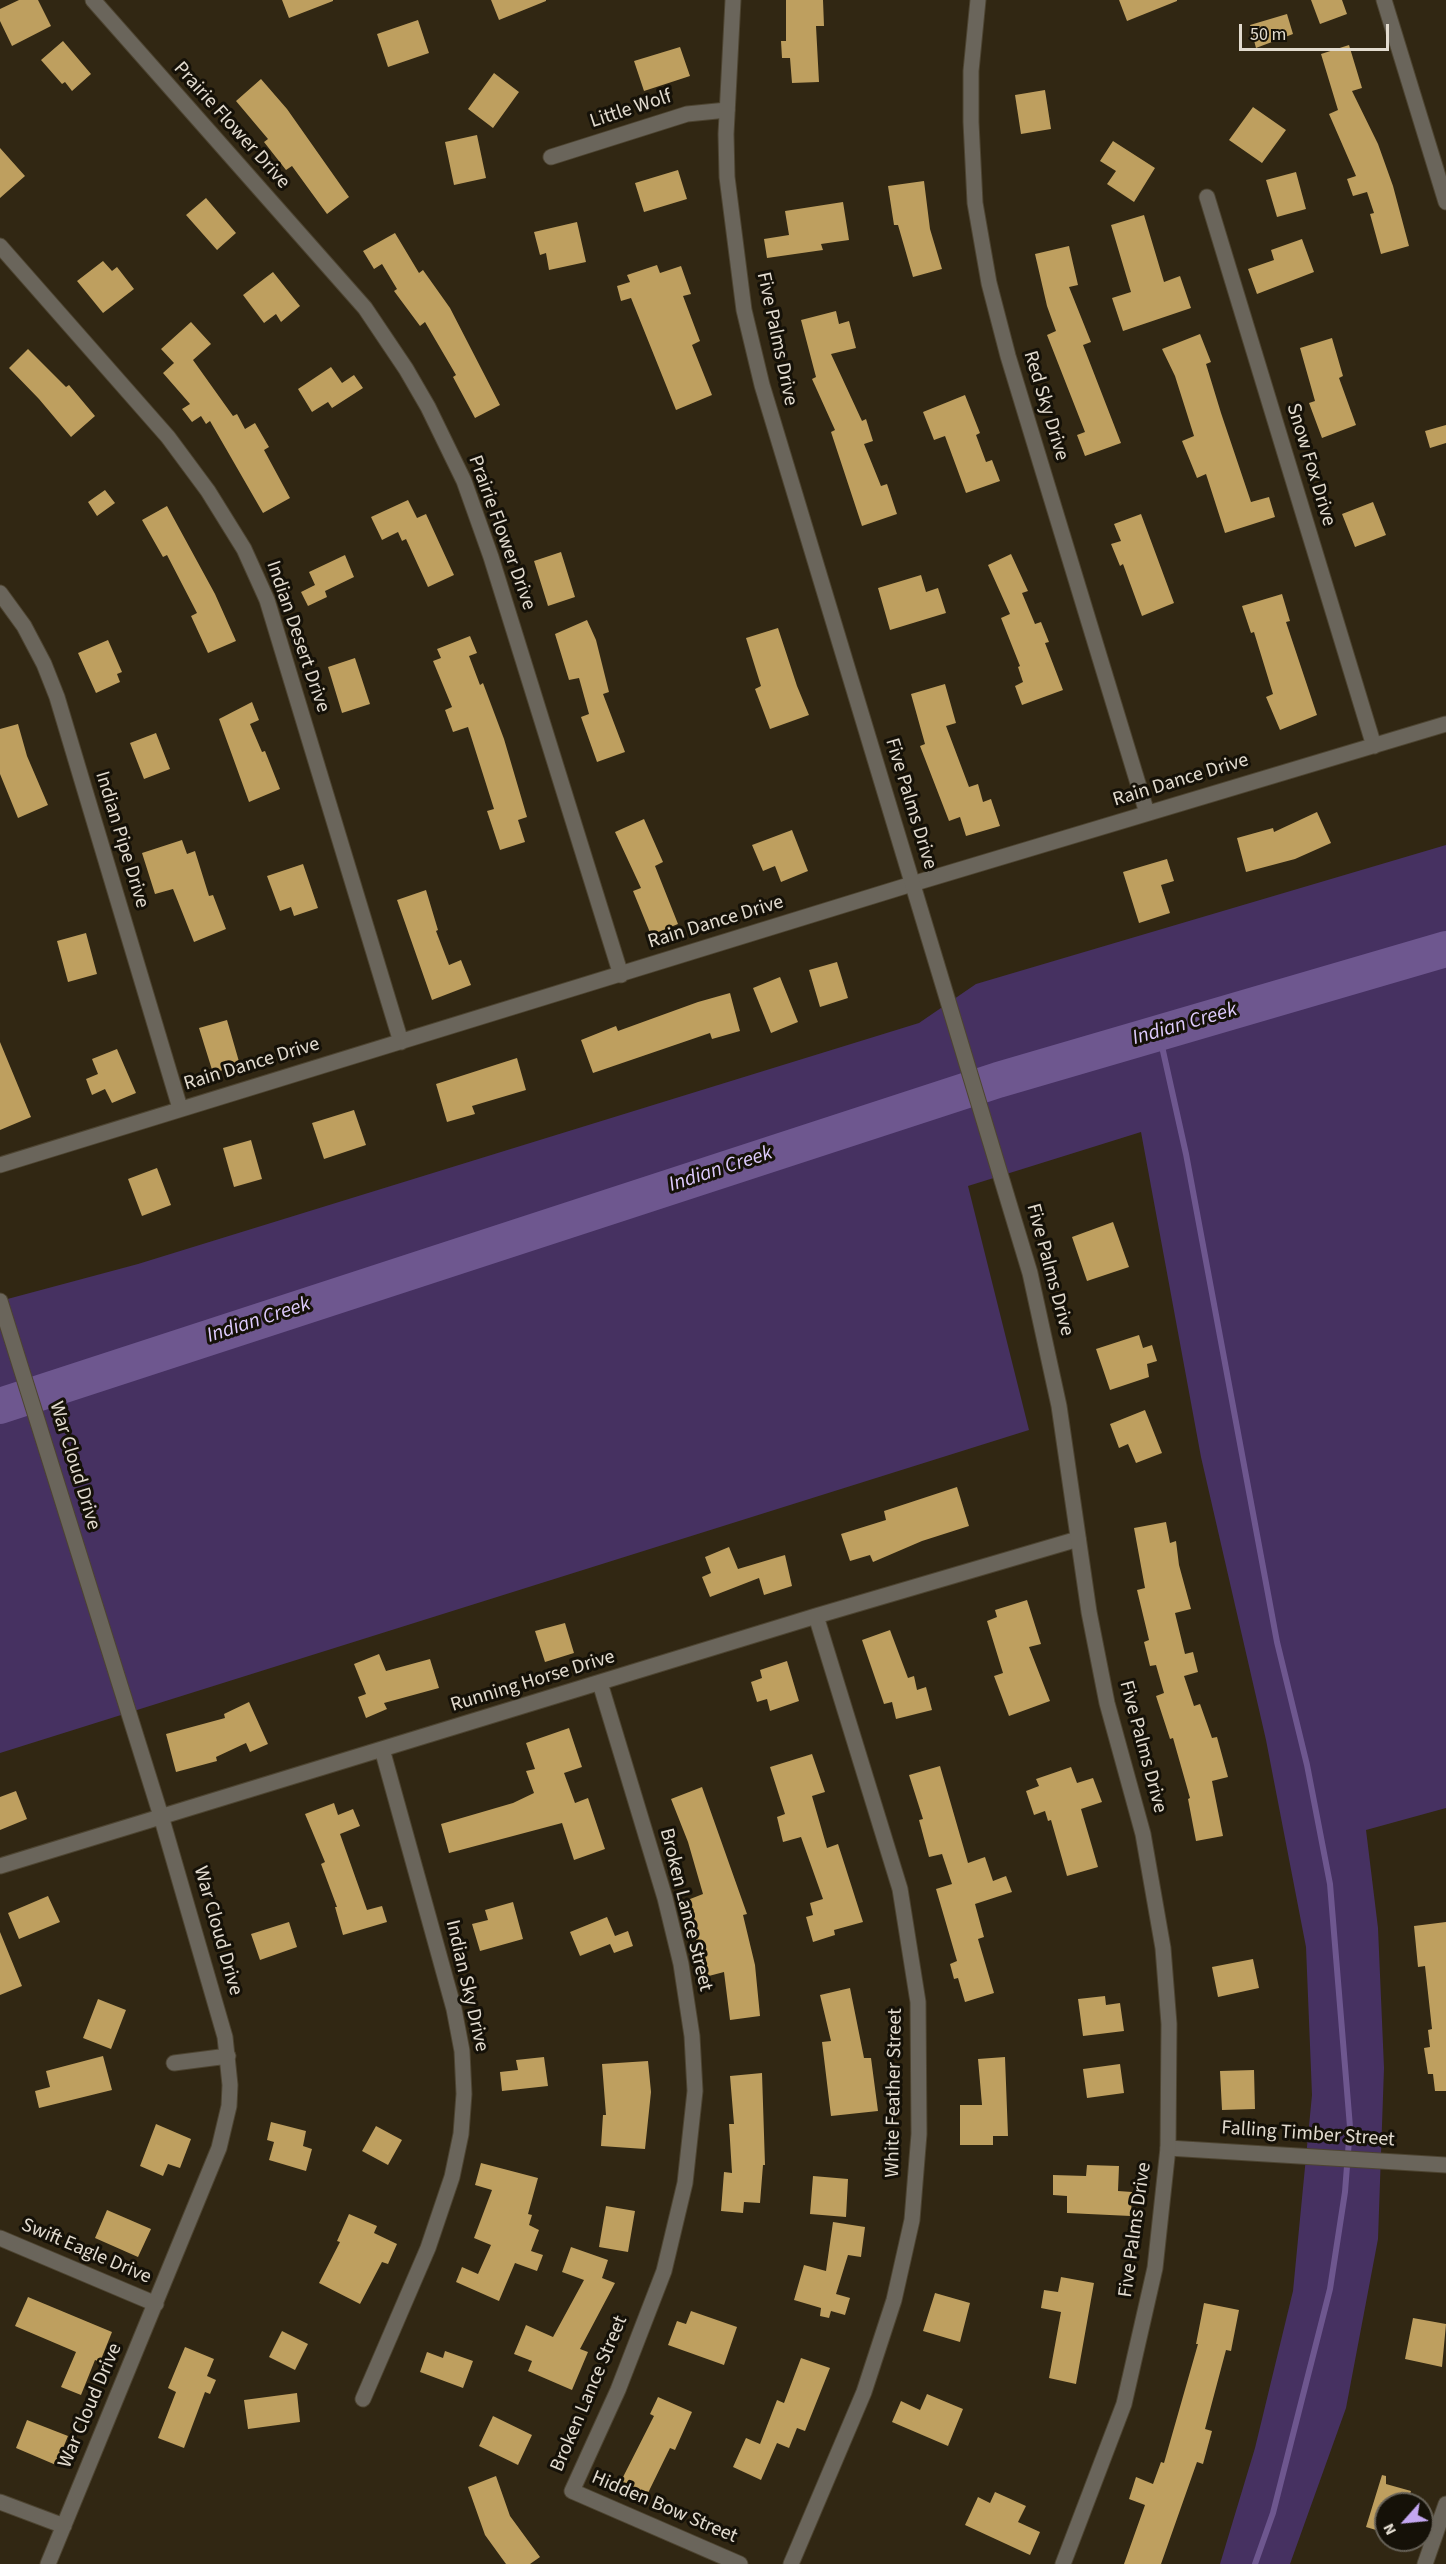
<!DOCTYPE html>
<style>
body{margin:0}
#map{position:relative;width:1446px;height:2564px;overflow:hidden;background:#312713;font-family:"Source Sans 3",sans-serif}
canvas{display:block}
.north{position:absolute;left:1374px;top:2492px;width:60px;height:60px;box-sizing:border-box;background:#151108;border:2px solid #676258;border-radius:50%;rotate:243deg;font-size:16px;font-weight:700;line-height:24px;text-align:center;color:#e2dbcf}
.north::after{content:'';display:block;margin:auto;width:21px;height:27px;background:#c4a7f1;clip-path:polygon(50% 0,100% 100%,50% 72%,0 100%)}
.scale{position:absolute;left:1239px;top:24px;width:150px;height:27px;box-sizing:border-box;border:3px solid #e2dbcf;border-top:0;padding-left:8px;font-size:18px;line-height:21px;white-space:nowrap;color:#e2dbcf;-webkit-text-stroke:4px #151108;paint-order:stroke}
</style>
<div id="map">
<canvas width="1446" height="2564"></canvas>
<div class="north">N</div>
<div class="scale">50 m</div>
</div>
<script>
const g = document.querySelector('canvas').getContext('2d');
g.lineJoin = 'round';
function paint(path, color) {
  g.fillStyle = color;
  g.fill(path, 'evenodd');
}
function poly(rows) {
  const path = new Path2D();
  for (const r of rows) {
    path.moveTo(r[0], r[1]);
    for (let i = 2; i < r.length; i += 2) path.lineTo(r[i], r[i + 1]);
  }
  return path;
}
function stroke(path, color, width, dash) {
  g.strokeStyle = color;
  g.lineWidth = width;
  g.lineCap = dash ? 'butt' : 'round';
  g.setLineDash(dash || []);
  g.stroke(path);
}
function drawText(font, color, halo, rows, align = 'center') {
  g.font = font + ' "Source Sans 3",sans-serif';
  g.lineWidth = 6;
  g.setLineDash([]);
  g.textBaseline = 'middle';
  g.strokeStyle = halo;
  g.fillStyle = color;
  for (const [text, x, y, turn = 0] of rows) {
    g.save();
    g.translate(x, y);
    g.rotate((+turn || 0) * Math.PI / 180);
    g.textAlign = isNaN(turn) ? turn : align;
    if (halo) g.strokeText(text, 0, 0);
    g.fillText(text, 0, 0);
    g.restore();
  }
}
paint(poly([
 [1446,845,1446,1808,1366,1830,1378,1928,1384,2068,1378,2239,1346,2408,1290,2564,1220,2564,1255,2448,1293,2291,1312,2095,1306,1947,1266,1740,1201,1457,1141,1132,968,1186,1029,1430,0,1753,0,1301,138,1264,919,1023,976,984]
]), '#463161');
stroke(poly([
 [1159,1033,1186,1154,1277,1642,1307,1765,1330,1884,1350,2127,1345,2192,1330,2289,1273,2513,1255,2564]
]), '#6e578f', 6);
stroke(poly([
 [0,1406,998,1080,1446,949]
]), '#6e578f', 36);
paint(poly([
 [19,0,38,0,51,26,12,46,0,21,0,9],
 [282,0,333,0,333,1,289,18],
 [491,0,546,0,546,1,499,20],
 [786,0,823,0,824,26,816,26,819,82,792,83,790,58,782,58,781,41,786,41],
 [1119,0,1177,0,1177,1,1127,21],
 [1311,0,1342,0,1347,14,1320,24],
 [1287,14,1293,34,1256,48,1250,25],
 [418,20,429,53,388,67,377,34],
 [63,41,91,74,72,91,65,82,62,84,41,60],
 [1349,45,1362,88,1352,91,1378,144,1393,186,1409,246,1381,254,1370,214,1374,213,1367,192,1353,196,1347,179,1356,176,1329,114,1338,110,1321,54],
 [680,47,690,76,644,91,634,61],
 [494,73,519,92,493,128,468,109],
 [261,79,287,109,349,197,327,214,292,166,286,170,264,142,268,139,236,101],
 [1045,90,1051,129,1021,134,1015,95],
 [1253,107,1286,130,1262,163,1229,140],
 [477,135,486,178,454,185,445,142],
 [1113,141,1155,168,1134,202,1107,184,1116,171,1100,161],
 [0,148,25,176,0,198],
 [678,170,687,199,644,212,635,183],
 [1296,172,1306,209,1277,217,1266,180],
 [924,181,930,229,942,269,913,277,898,225,894,225,888,186],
 [206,198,236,233,217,250,186,215],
 [843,202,849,240,821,244,823,250,767,258,764,239,789,235,785,211],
 [1144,215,1164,282,1180,276,1191,308,1123,331,1112,298,1131,292,1111,225],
 [577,222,586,262,549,270,546,253,540,255,534,232],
 [395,233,419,273,423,270,450,308,500,405,475,418,453,377,456,375,425,322,420,326,394,291,397,289,382,264,374,269,363,251],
 [1302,239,1314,272,1257,294,1248,269,1274,260,1271,250],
 [1069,246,1078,285,1069,287,1091,342,1083,345,1121,443,1085,456,1077,435,1085,432,1047,335,1056,331,1047,306,1035,254],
 [103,261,112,271,117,267,134,289,103,313,77,281],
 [657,265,660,273,681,266,691,294,683,296,700,341,692,345,712,395,676,410,631,298,621,301,617,286,630,282,627,275],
 [273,272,300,306,281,322,276,314,264,323,243,295],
 [836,311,839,324,849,321,856,348,831,354,862,421,866,419,873,441,864,444,881,486,887,484,897,514,862,526,831,432,835,430,812,379,816,377,801,320],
 [191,322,211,344,193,360,233,416,237,414,245,429,255,423,269,447,264,450,290,498,263,513,210,421,206,424,201,416,192,422,182,409,190,404,163,373,174,363,161,349],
 [1200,334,1211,362,1206,364,1221,413,1251,502,1269,497,1275,517,1225,533,1206,474,1197,478,1182,441,1194,436,1175,376,1162,349],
 [1332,338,1343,376,1339,378,1356,425,1322,438,1309,403,1315,401,1300,348],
 [28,349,66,387,69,385,95,416,71,437,39,399,9,368],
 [331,367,342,383,354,375,363,388,332,408,328,402,312,412,298,389],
 [965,395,980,433,976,435,986,462,992,460,1000,481,966,493,945,436,934,440,923,412],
 [1446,425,1446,443,1430,448,1425,431],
 [105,490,115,503,97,516,88,502],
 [408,500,417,518,426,514,454,575,428,587,406,539,402,541,398,532,382,540,371,517],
 [1373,502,1386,535,1355,547,1342,514],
 [167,506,215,594,236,641,208,653,191,616,197,613,167,555,163,557,142,520],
 [1141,514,1174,603,1142,616,1123,564,1120,566,1111,544,1121,541,1114,524],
 [561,552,575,597,548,606,534,561],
 [1011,554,1028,591,1022,593,1035,624,1041,622,1049,642,1045,643,1063,690,1022,705,1015,686,1023,682,1018,667,1020,666,1001,618,1010,614,988,565],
 [345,555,354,577,325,591,327,597,308,606,301,592,315,585,309,572],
 [921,575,926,592,938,588,946,613,890,630,878,588],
 [1282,594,1290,621,1286,622,1317,715,1280,730,1266,697,1273,694,1254,632,1251,633,1242,606],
 [587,620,596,640,609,692,603,694,625,752,597,762,581,717,589,714,579,678,569,680,555,634],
 [778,628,797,686,809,715,770,729,755,689,761,686,746,638],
 [470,636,477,653,469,656,480,685,483,683,504,739,527,817,518,820,525,842,500,850,487,811,494,809,468,727,453,732,445,710,452,707,433,661,441,658,437,649],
 [108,640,122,672,117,674,120,682,96,693,78,653],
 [355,658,370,704,342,713,328,667],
 [945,684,956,723,946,726,969,787,978,784,983,802,991,799,1000,826,966,836,960,817,949,821,920,746,925,744,911,694],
 [252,702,259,720,250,724,262,752,265,751,280,789,249,802,219,719],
 [18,724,27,756,48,805,18,818,0,774,0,729],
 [156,733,170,769,144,779,130,743],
 [1317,812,1331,843,1295,859,1246,872,1237,838,1273,828,1274,832],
 [644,819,663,862,655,866,678,924,651,935,633,891,641,888,615,832],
 [792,830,808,871,781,882,775,866,763,871,752,845],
 [182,840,187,854,195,851,209,896,213,895,226,929,194,942,173,889,155,894,142,853],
 [1167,859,1174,881,1161,885,1170,913,1139,923,1123,872],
 [303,864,318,908,294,916,291,907,280,911,267,876],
 [426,890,438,930,436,931,449,965,461,960,471,985,432,1000,397,900],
 [86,933,97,974,68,982,57,941],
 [837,962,848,998,820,1007,809,970],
 [780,977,798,1022,771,1033,753,988],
 [730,993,740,1031,712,1039,710,1033,593,1073,581,1040,616,1026,618,1031,698,1002],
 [227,1020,240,1065,213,1073,199,1028],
 [0,1042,31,1117,0,1130],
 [117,1049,136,1093,112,1103,105,1089,92,1095,86,1079,98,1074,92,1059],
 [517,1058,526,1090,472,1106,475,1114,447,1122,436,1084],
 [354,1110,366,1145,324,1159,312,1123],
 [251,1140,262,1179,234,1187,223,1148],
 [157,1168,171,1205,142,1216,128,1179],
 [1113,1222,1129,1267,1087,1281,1072,1237],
 [1139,1335,1143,1348,1152,1345,1157,1361,1147,1364,1149,1377,1110,1390,1096,1349],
 [1145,1410,1162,1453,1136,1463,1128,1444,1119,1448,1110,1424],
 [957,1487,969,1526,922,1541,873,1562,870,1555,850,1561,841,1534,886,1520,884,1511],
 [1166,1522,1170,1543,1176,1541,1179,1565,1191,1609,1175,1613,1185,1654,1193,1652,1198,1672,1184,1676,1194,1706,1200,1704,1212,1738,1217,1737,1228,1777,1212,1781,1223,1836,1196,1841,1188,1799,1190,1798,1173,1738,1170,1739,1156,1696,1164,1693,1156,1665,1150,1666,1144,1642,1149,1640,1137,1590,1145,1588,1134,1528],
 [729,1547,738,1569,785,1555,792,1586,764,1595,759,1578,710,1597,702,1577,711,1573,705,1557],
 [1027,1600,1041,1644,1029,1647,1050,1701,1009,1716,994,1676,1003,1673,987,1621,997,1617,995,1610],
 [565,1623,574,1653,545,1662,535,1631],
 [890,1630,908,1678,914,1676,917,1690,926,1687,932,1710,896,1719,892,1702,884,1704,862,1640],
 [379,1654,386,1671,430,1659,439,1688,384,1703,387,1709,366,1718,358,1697,366,1694,354,1664],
 [787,1661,799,1701,770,1711,767,1699,757,1702,751,1682,762,1678,760,1670],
 [249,1702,268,1744,250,1752,246,1743,216,1757,217,1761,176,1772,166,1734,225,1718,224,1714],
 [569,1728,582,1767,564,1773,575,1803,588,1798,605,1849,574,1860,562,1823,449,1853,441,1824,513,1803,534,1793,526,1771,535,1769,526,1743],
 [812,1754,825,1792,812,1796,827,1848,838,1844,863,1922,834,1930,835,1935,813,1942,806,1917,813,1915,810,1903,823,1899,801,1837,783,1842,777,1817,785,1814,770,1767],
 [940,1766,968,1863,985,1857,993,1881,1006,1876,1012,1892,975,1904,984,1937,978,1939,994,1993,965,2002,958,1978,954,1979,950,1964,957,1961,936,1889,952,1884,942,1854,929,1857,919,1820,923,1819,909,1775],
 [1071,1767,1077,1783,1093,1778,1102,1802,1081,1809,1098,1867,1067,1876,1051,1820,1048,1821,1045,1811,1034,1815,1026,1791,1039,1786,1036,1779],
 [702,1787,747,1914,743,1915,755,1965,760,2016,730,2020,724,1972,705,1977,696,1939,698,1938,685,1901,703,1894,688,1842,671,1799],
 [16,1791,27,1819,0,1830,0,1797],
 [334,1803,338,1815,353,1809,360,1826,340,1834,367,1910,382,1906,387,1922,343,1935,335,1907,337,1907,321,1864,325,1862,305,1814],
 [48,1896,60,1922,19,1939,8,1913],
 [513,1902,523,1939,480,1951,472,1924,488,1920,485,1910],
 [607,1917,615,1936,628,1931,633,1946,614,1953,610,1944,580,1956,570,1932],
 [289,1922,297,1947,260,1960,251,1934],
 [1446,1922,1446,2091,1435,2091,1433,2074,1428,2074,1424,2048,1430,2047,1428,2030,1432,2029,1425,1966,1418,1967,1414,1926],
 [0,1932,22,1986,0,1995],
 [1253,1959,1259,1988,1218,1997,1212,1967],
 [850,1988,864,2058,871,2058,878,2111,831,2116,822,2042,831,2041,820,1995],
 [1105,1996,1106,2005,1120,2003,1124,2031,1083,2036,1078,1999],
 [98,1999,126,2010,111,2049,83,2038],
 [103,2056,112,2090,39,2108,35,2091,50,2087,46,2071],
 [544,2057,548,2086,502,2091,500,2072,518,2070,516,2060],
 [1005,2057,1008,2136,993,2136,993,2145,960,2145,960,2105,982,2105,978,2059],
 [648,2061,651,2092,645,2149,601,2146,603,2115,606,2115,602,2064],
 [1120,2064,1124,2093,1087,2098,1083,2069],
 [1254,2070,1255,2109,1222,2110,1220,2071],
 [762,2073,765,2165,763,2165,760,2203,744,2202,743,2213,721,2211,724,2172,732,2173,729,2124,734,2124,730,2076],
 [271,2122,306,2131,303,2146,312,2149,306,2171,269,2160,274,2142,267,2140],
 [156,2124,191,2139,180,2168,168,2164,163,2176,140,2166],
 [376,2126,402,2140,388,2165,362,2151],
 [481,2163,538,2178,528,2214,532,2215,529,2225,539,2230,531,2251,543,2255,537,2271,515,2263,499,2301,456,2282,462,2267,478,2274,491,2245,474,2238,492,2190,475,2185],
 [1087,2165,1119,2166,1118,2191,1132,2192,1131,2216,1067,2213,1067,2196,1053,2195,1053,2175,1086,2176],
 [813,2176,848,2179,846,2217,810,2214],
 [606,2206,635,2211,628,2252,599,2247],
 [107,2210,151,2229,138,2257,95,2238],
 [349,2214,377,2226,374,2233,397,2244,388,2264,382,2262,360,2304,319,2283,340,2242,337,2241],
 [833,2222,865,2227,861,2257,848,2255,836,2294,850,2298,845,2315,831,2311,829,2318,820,2316,821,2308,794,2300,804,2265,826,2271],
 [571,2247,608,2260,602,2278,615,2283,580,2349,588,2352,572,2390,528,2371,532,2361,514,2354,526,2325,553,2337,584,2280,562,2272],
 [1061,2277,1094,2283,1076,2384,1049,2378,1061,2312,1041,2308,1044,2290,1058,2292],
 [935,2293,970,2303,960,2342,923,2331],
 [28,2297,112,2332,100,2362,95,2360,81,2395,61,2387,76,2352,15,2326],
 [1204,2303,1239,2310,1231,2351,1226,2350,1205,2429,1212,2431,1203,2464,1197,2462,1161,2564,1124,2564,1145,2505,1129,2499,1136,2477,1153,2484,1161,2462,1164,2463,1198,2344,1196,2344],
 [691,2311,737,2327,724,2365,668,2345,677,2321,686,2324],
 [1413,2318,1446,2324,1442,2367,1405,2359],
 [282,2331,308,2344,295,2370,269,2357],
 [185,2347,214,2359,207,2376,216,2380,210,2394,205,2392,184,2448,158,2438,176,2392,168,2388],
 [445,2351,473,2361,463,2388,420,2372,427,2352,443,2358],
 [801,2358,830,2368,805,2431,797,2428,789,2448,777,2443,761,2480,733,2467,746,2438,760,2444,777,2400,784,2403],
 [297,2393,300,2422,248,2429,244,2400],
 [927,2394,963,2409,948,2446,892,2422,901,2401,920,2410],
 [658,2397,692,2412,675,2450,670,2448,647,2495,621,2481,654,2416,650,2414],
 [493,2416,532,2435,518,2465,479,2446],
 [27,2420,68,2436,56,2465,16,2448],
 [1382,2475,1386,2476,1386,2484,1411,2491,1407,2504,1386,2504,1386,2533,1366,2527],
 [496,2476,510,2516,540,2557,530,2564,506,2564,485,2535,468,2487],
 [995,2492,1026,2506,1018,2522,1040,2532,1030,2555,965,2525,978,2497,990,2503]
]), '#be9f5f');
const minor = poly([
 [93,0,365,308,406,369,428,407,464,481,491,557,621,975],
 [978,0,971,71,971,122,975,203,989,283,1008,356,1147,813],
 [1384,0,1446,202],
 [551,157,687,114,727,110],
 [1207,197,1374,746],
 [0,246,168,437,208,491,244,549,267,600,401,1042],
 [0,593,24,626,44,664,57,697,180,1108],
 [0,1165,912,884,1446,724],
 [0,1301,161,1816,225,2037,230,2085,229,2106,219,2148,48,2564],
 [600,1683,665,1898,681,1964,692,2036,695,2091,685,2183,664,2271,618,2390,572,2491,740,2564],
 [0,1866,816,1616,1078,1539],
 [174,2063,228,2056],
 [1168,2148,1446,2165],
 [0,2238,156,2304],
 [363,2399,428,2248,452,2177,461,2134,464,2094,462,2051,454,2009,382,1749],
 [0,2502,64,2526],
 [791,2564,864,2392,894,2300,912,2220,919,2134,918,2002,900,1889,816,1616],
 [1425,2564,1446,2504]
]);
const tertiary = poly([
 [733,0,726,134,727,177,744,310,762,385,1030,1273,1059,1406,1089,1612,1107,1703,1143,1834,1163,1948,1169,2024,1168,2148,1155,2268,1124,2404,1063,2564]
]);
stroke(minor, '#4d4431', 17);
stroke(tertiary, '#4d4431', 17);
stroke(minor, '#6a655b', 15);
stroke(tertiary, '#6a655b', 15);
drawText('20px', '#e2dbcf', '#151108', [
 ["Little Wolf",631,110,-18],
 ["Prairie Flower Drive",231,126,48],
 ["Five Palms Drive",776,339,78],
 ["Red Sky Drive",1045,406,73],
 ["Snow Fox Drive",1310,465,73],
 ["Prairie Flower Drive",501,533,70],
 ["Indian Desert Drive",297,637,71],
 ["Rain Dance Drive",1181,781,-17],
 ["Five Palms Drive",910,804,73],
 ["Indian Pipe Drive",121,840,73],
 ["Rain Dance Drive",716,923,-17],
 ["Rain Dance Drive",252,1065,-17],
 ["Five Palms Drive",1049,1270,75],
 ["War Cloud Drive",74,1466,73],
 ["Running Horse Drive",533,1682,-17],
 ["Five Palms Drive",1142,1747,75],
 ["Broken Lance Street",685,1910,76],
 ["War Cloud Drive",217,1931,74],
 ["Indian Sky Drive",466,1986,77],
 ["White Feather Street",895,2093,-89],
 ["Falling Timber Street",1308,2135,4],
 ["Five Palms Drive",1136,2230,-82],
 ["Swift Eagle Drive",86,2252,23],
 ["Broken Lance Street",590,2394,-67],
 ["War Cloud Drive",91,2406,-67],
 ["Hidden Bow Street",664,2508,23]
]);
drawText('italic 21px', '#decbfd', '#151108', [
 ["Indian Creek",1185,1025,-16],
 ["Indian Creek",721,1170,-18],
 ["Indian Creek",259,1321,-18]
]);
</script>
